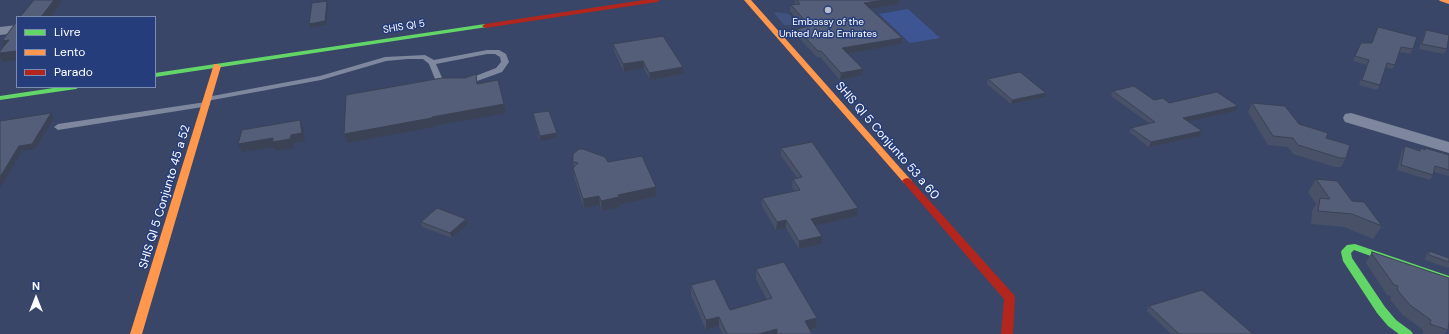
<!DOCTYPE html>
<style>
body{margin:0}
#map{position:relative;width:1449px;height:334px;overflow:hidden;background:#3a4667;font-family:"DM Sans",sans-serif}
canvas{display:block}
.legend{position:absolute;left:16px;top:16px;width:140px;height:72px;box-sizing:border-box;background:#263d7b;border:1px solid #7d8bb0;margin:0;padding:5px 7px;list-style:none;font-size:12px;color:#fff}
.legend li{display:flex;align-items:center;gap:8px;height:20px}
.legend b{width:20px;border:1px solid #7d8bb0}
.north{position:absolute;left:16px;top:278px;width:40px;height:40px;-webkit-text-stroke:3px #263d7b;paint-order:stroke;rotate:0deg;font-size:11px;font-weight:700;line-height:16px;text-align:center;color:#fff}
.north::after{content:'';display:block;margin:auto;width:14px;height:18px;background:#fff;clip-path:polygon(50% 0,100% 100%,50% 72%,0 100%)}
</style>
<div id="map">
<canvas width="1449" height="334"></canvas>
<ul class="legend">
<li><b style="height:5px;background:#63d668"></b>Livre</li>
<li><b style="height:5px;background:#ff974d"></b>Lento</li>
<li><b style="height:5px;background:#b3261e"></b>Parado</li>
</ul>
<div class="north">N</div>
</div>
<script>
const g = document.querySelector('canvas').getContext('2d');
g.lineJoin = 'round';
function paint(path, color) {
  g.fillStyle = color;
  g.fill(path, 'evenodd');
}
function poly(rows) {
  const path = new Path2D();
  for (const r of rows) {
    path.moveTo(r[0], r[1]);
    for (let i = 2; i < r.length; i += 2) path.lineTo(r[i], r[i + 1]);
  }
  return path;
}
function stroke(path, color, width, dash) {
  g.strokeStyle = color;
  g.lineWidth = width;
  g.lineCap = dash ? 'butt' : 'round';
  g.setLineDash(dash || []);
  g.stroke(path);
}
function drawText(font, color, halo, rows, align = 'center') {
  g.font = font + ' "DM Sans",sans-serif';
  g.lineWidth = 3;
  g.setLineDash([]);
  g.textBaseline = 'middle';
  g.strokeStyle = halo;
  g.fillStyle = color;
  for (const [text, x, y, turn = 0] of rows) {
    g.save();
    g.translate(x, y);
    g.rotate((+turn || 0) * Math.PI / 180);
    g.textAlign = isNaN(turn) ? turn : align;
    if (halo) g.strokeText(text, 0, 0);
    g.fillText(text, 0, 0);
    g.restore();
  }
}
paint(poly([
 [908,9,940,38,910,43,879,14]
]), '#3d5593');
paint(poly([
 [777,12,789,14,798,25,784,25,774,13]
]), '#41527f');
paint(poly([
 [487,50,499,50,506,54,509,62,502,72,466,85,462,83,463,81,496,68,501,62,500,57,495,54,487,54,436,64,443,80,452,84,448,86,437,84,429,64,423,59,408,59,386,61,321,80,207,101,203,99,207,97,320,76,385,57,425,55,434,60,487,50],
 [206,102,209,102,210,104,209,106,58,130,54,127,58,124,206,102]
]), '#7e879e');
paint(poly([
 [17,25,17,33,0,35,0,27,17,25],
 [1351,113,1449,142,1449,153,1345,122,1343,118,1345,114,1351,113]
]), '#7e879e');
paint(poly([
 [485,24,488,26,487,27,155,77,155,73,485,24],
 [60,87,80,87,76,89,0,100,0,96,60,87],
 [1355,244,1449,276,1449,284,1354,250,1351,253,1352,258,1385,307,1396,320,1411,331,1413,334,1399,334,1388,326,1377,313,1343,261,1341,252,1342,250,1347,245,1355,244]
]), '#63d668');
paint(poly([
 [744,0,751,0,910,179,912,181,910,183,904,183,744,0],
 [1439,0,1449,0,1449,4,1440,1,1439,0],
 [214,64,217,64,221,66,142,334,130,334,214,64]
]), '#ff974d');
paint(poly([
 [644,0,660,0,657,2,485,28,482,26,485,24,644,0],
 [907,178,910,179,1014,295,1015,298,1013,334,1001,334,1004,299,904,183,902,181,904,179,907,178]
]), '#b3261e');
paint(poly([
 [795,0,899,0,899,4,870,9,902,38,901,44,848,54,862,75,840,80,820,57,817,57,796,35,797,29,804,27,790,11,791,5,795,5],
 [1378,27,1413,49,1410,54,1399,52,1395,65,1392,69,1385,67,1380,85,1377,90,1359,85,1367,65,1353,61,1361,43,1372,43],
 [1426,30,1447,49,1444,54,1419,49,1424,34],
 [613,44,683,74,650,80,644,68,624,72,614,51],
 [988,79,1045,97,1011,104,987,84],
 [1113,91,1154,100,1169,103,1236,111,1188,121,1200,136,1149,147,1129,132,1131,128,1149,123,1111,96],
 [1252,103,1299,124,1326,138,1346,158,1341,167,1335,167,1293,154,1288,147,1268,145,1248,112],
 [533,113,557,138,540,141],
 [1405,146,1419,150,1421,148,1424,150,1425,148,1449,155,1449,176,1434,172,1433,175,1430,180,1397,170,1402,151],
 [781,148,857,216,816,226,822,244,799,249,786,228,776,230,762,206,762,198,795,191,792,187,793,179,797,178,781,156],
 [573,162,608,162,656,187,657,196,619,205,620,207,602,211,600,205,584,208,574,177,573,168,574,167],
 [1316,179,1352,201,1382,226,1373,239,1344,227,1311,224,1312,211,1316,204,1308,192],
 [466,219,468,224,452,238,422,227,421,222],
 [1429,251,1449,258,1449,267,1448,268,1425,260,1426,256],
 [1372,252,1448,330,1445,334,1423,334,1423,330,1403,315,1392,302,1390,299,1391,296,1387,295,1366,263,1366,262],
 [756,269,817,318,816,328,810,330,812,334,722,334,719,326,706,330,691,295,691,285,730,310,767,300,756,279],
 [1149,306,1253,334,1171,334,1147,311]
]), '#485168');
paint(poly([
 [54,0,61,0,62,2,51,17,41,17],
 [886,0,899,0,899,4,864,10,864,3],
 [327,1,328,5,326,25,310,28,309,24],
 [902,38,901,44,842,55,842,48],
 [9,40,7,49,2,41],
 [17,51,17,60,3,62,0,56,0,53],
 [643,61,644,68,624,72,623,64],
 [683,67,683,74,650,80,649,73],
 [863,69,862,75,840,80,841,73],
 [1046,93,1045,97,1011,104,1012,100],
 [504,104,506,113,434,126,434,127,347,143,344,134,432,117],
 [1238,106,1236,111,1181,123,1183,118],
 [51,113,54,118,35,149,22,151,0,188,0,177,19,146],
 [300,120,303,128,305,141,294,143,294,148,276,151,274,147,242,152,238,144,291,135],
 [1202,131,1200,136,1149,147,1151,142],
 [557,133,557,138,540,141,540,136],
 [656,187,657,196,619,205,620,207,602,211,601,201,618,195],
 [599,196,600,205,584,208,583,199],
 [858,208,857,216,811,227,811,219],
 [466,219,468,224,452,238,450,233],
 [786,220,786,228,776,230,777,222],
 [822,236,822,244,799,249,799,241],
 [719,317,719,326,706,330,706,320],
 [817,318,816,328,804,331,805,321],
 [777,329,777,334,759,334]
]), '#3b4255');
const building = poly([
 [34,0,54,0,41,17,20,17,34,0],
 [797,0,886,0,864,3,902,38,842,48,863,69,841,73,821,51,818,51,797,29,810,26,791,5,800,4,797,0],
 [327,1,325,21,309,24,312,3,327,1],
 [17,21,17,51,0,53,0,51,9,40,2,41,17,21],
 [1378,27,1417,37,1413,49,1401,47,1395,65,1387,63,1380,85,1362,80,1369,60,1355,56,1361,43,1372,43,1378,27],
 [1426,30,1449,35,1447,49,1422,44,1426,30],
 [663,36,683,67,649,73,643,61,623,64,613,44,663,36],
 [1020,72,1046,93,1012,100,988,79,1020,72],
 [476,74,477,84,498,80,504,104,432,117,432,118,344,134,346,95,442,78,465,78,476,74],
 [1134,86,1154,100,1163,98,1169,103,1217,92,1238,106,1183,118,1202,131,1151,142,1131,128,1155,122,1113,91,1134,86],
 [1252,103,1285,106,1299,124,1328,133,1326,138,1350,145,1346,158,1340,158,1298,145,1293,138,1273,136,1252,103],
 [549,111,557,133,540,136,533,113,549,111],
 [51,113,32,144,19,146,0,177,0,121,51,113],
 [300,120,302,133,291,135,290,139,273,142,273,138,238,144,242,130,300,120],
 [812,142,858,208,811,219,822,236,799,241,786,220,777,222,762,198,800,190,793,179,802,177,781,148,812,142],
 [1405,146,1420,151,1421,148,1425,150,1425,148,1449,155,1449,170,1435,166,1433,175,1401,165,1405,146],
 [579,149,583,149,605,157,608,162,642,156,656,187,618,195,619,197,601,201,599,196,583,199,573,168,578,163,573,162,573,154,579,149],
 [1316,179,1337,181,1352,201,1364,202,1382,226,1352,214,1318,211,1320,198,1330,199,1316,179],
 [437,208,466,219,450,233,421,222,437,208],
 [1429,251,1449,258,1449,262,1429,255,1429,251],
 [1372,252,1449,278,1449,321,1448,330,1430,324,1431,320,1410,305,1399,292,1397,289,1398,286,1394,285,1372,254,1372,252],
 [784,262,817,318,805,321,812,334,777,334,777,329,759,334,727,334,719,317,706,320,691,285,715,279,730,310,772,298,756,269,784,262],
 [1202,290,1253,334,1179,334,1149,306,1202,290]
]);
paint(building, '#545e79');
stroke(building, '#3b4255', 1);
for (const [x, y, r, color] of [
 [828,10,4,"#babeca"]
]) {
  const dot = new Path2D();
  dot.arc(x, y, r, 0, 2 * Math.PI);
  g.fillStyle = color;
  g.fill(dot);
  stroke(dot, '#263d7b', 1.5);
}
drawText('10px', '#fff', '#263d7b', [
 ["Embassy of the",828,22],
 ["United Arab Emirates",828,34]
]);
drawText('10px', '#fff', '#263d7b', [
 ["SHIS QI 5",404,27,-9]
]);
drawText('12px', '#fff', '#263d7b', [
 ["SHIS QI 5 Conjunto 53 a 60",887,141,49],
 ["SHIS QI 5 Conjunto 45 a 52",165,197,-73]
]);
</script>
